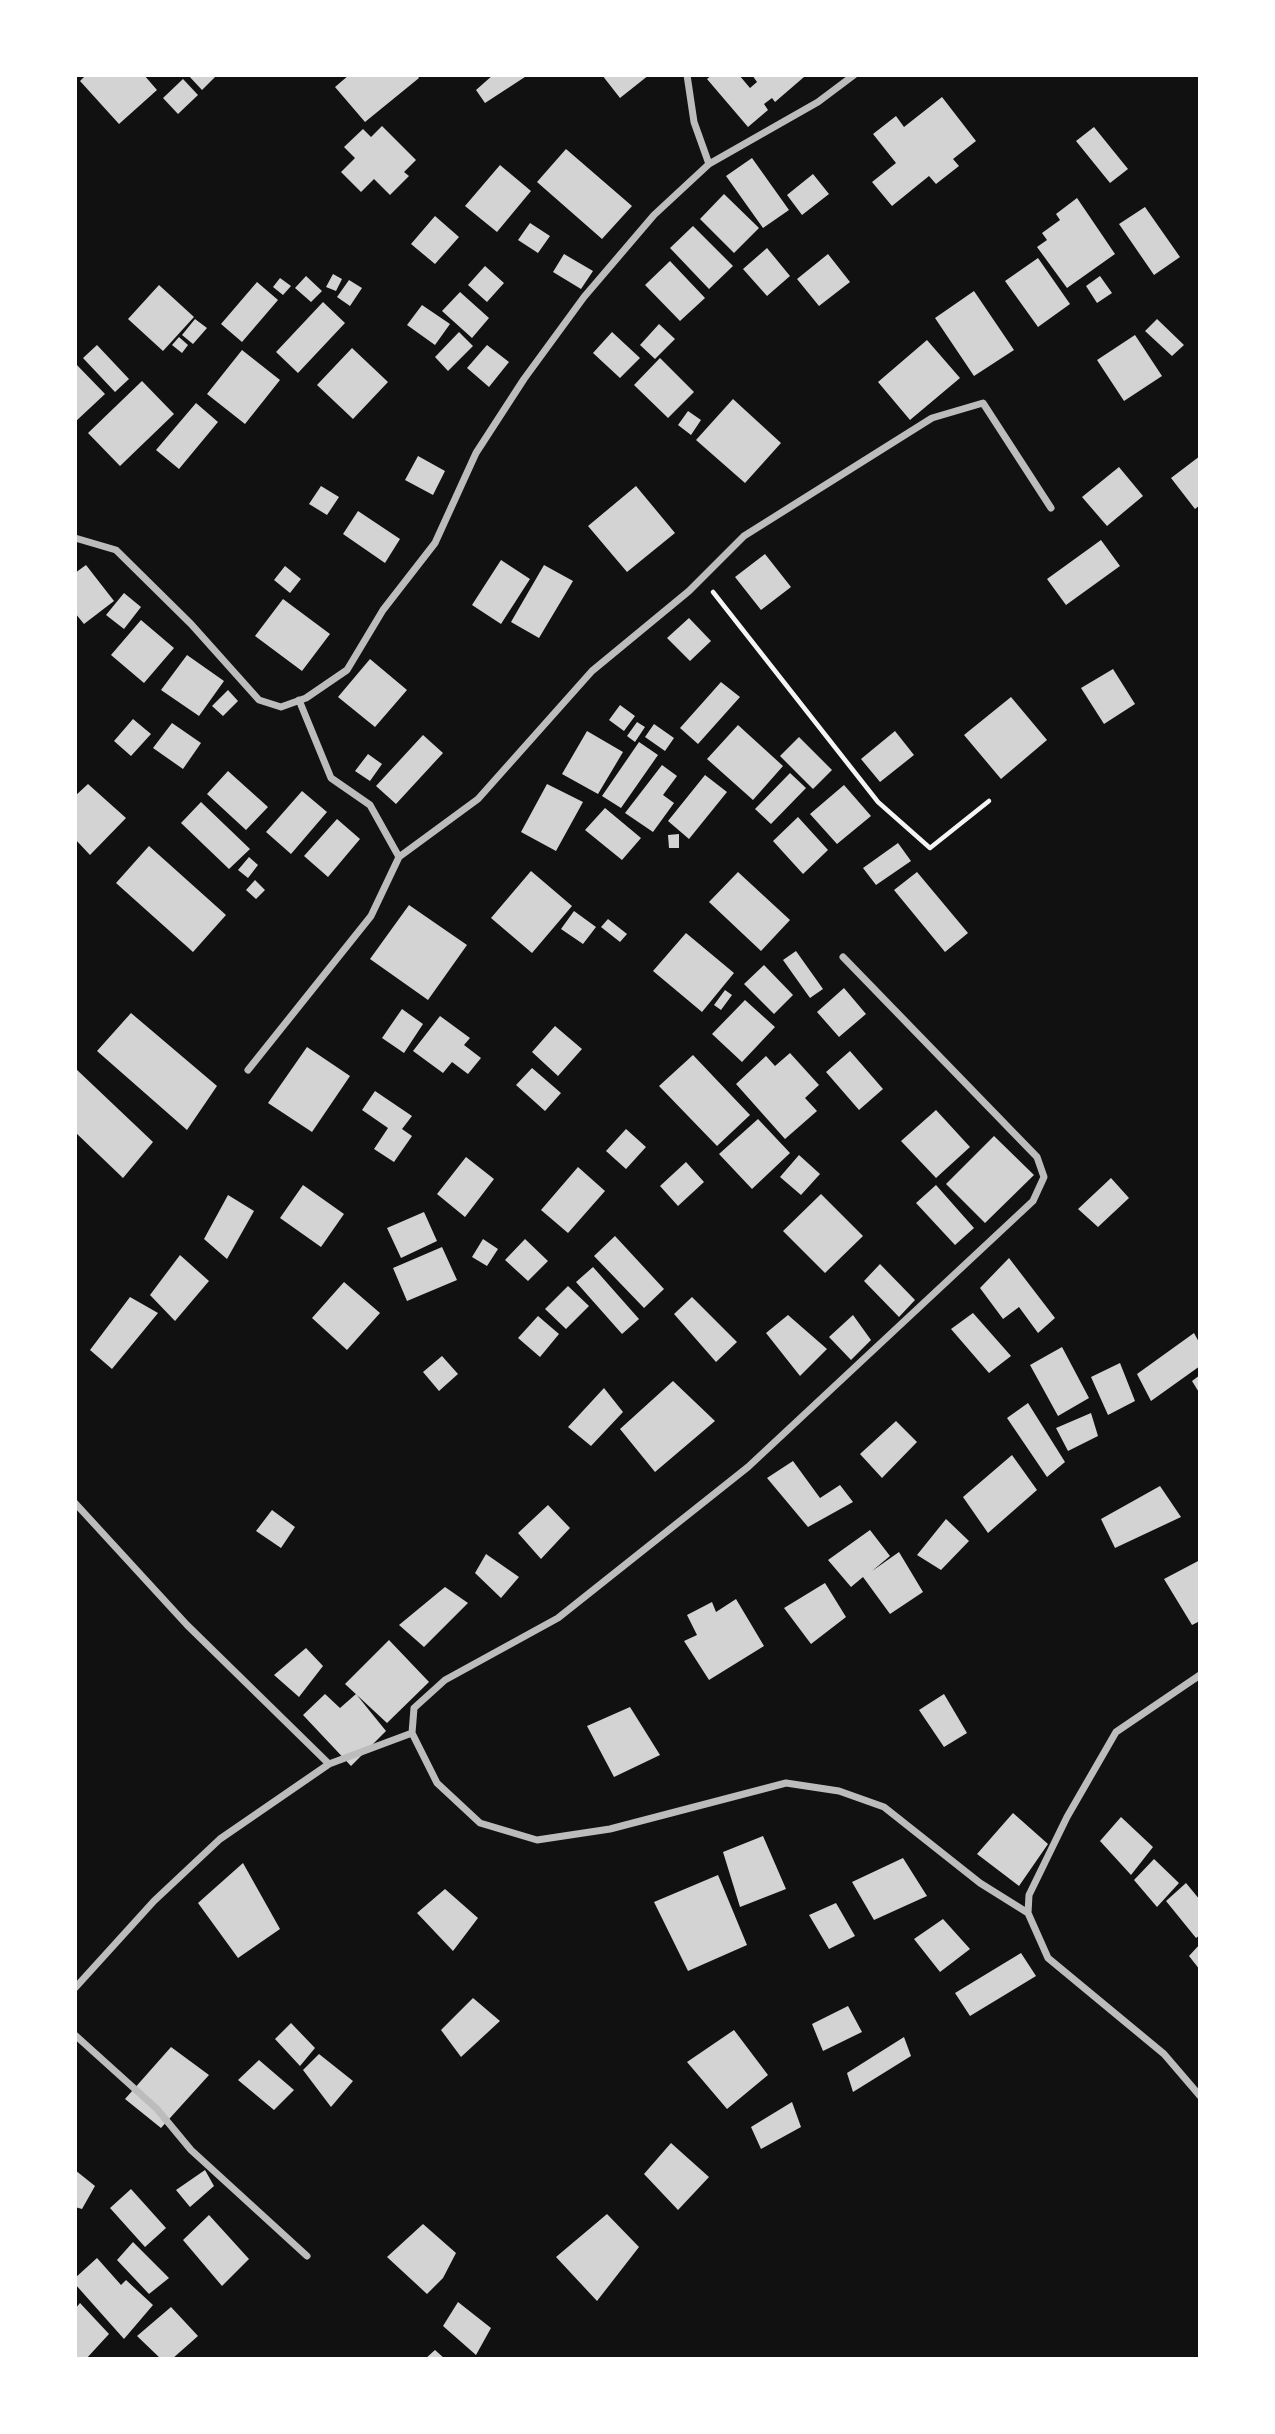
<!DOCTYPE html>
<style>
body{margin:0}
#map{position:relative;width:1275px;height:2434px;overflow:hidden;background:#111;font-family:"PT Sans",sans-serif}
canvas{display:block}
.frame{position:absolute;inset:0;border:77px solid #fff;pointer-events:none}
</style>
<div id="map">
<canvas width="1275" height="2434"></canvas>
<div class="frame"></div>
</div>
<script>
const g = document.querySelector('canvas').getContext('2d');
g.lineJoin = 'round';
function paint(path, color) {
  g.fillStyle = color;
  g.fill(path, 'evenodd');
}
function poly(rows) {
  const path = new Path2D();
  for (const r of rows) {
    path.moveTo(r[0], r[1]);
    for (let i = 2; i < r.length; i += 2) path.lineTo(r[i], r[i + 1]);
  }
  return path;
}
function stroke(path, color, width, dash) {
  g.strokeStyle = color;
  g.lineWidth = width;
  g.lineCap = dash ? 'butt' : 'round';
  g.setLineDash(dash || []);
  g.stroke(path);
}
paint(poly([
 [86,75,144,75,157,90,119,124,80,81],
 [188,75,217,75,202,90],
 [349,75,417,75,419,78,365,122,335,87],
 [493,75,528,75,485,103,476,90],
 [602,75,649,75,620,98],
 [712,75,739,75,750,88,757,82,752,75,804,77,775,102,772,98,764,104,768,110,748,127,707,79],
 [183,79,198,95,178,114,163,98],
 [942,97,976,141,953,159,959,166,936,184,929,176,892,206,872,182,896,163,873,134,896,116,904,127],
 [382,126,416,160,404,172,409,176,390,195,374,179,361,192,341,172,355,158,344,147,363,129,371,137],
 [1094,127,1128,169,1110,183,1076,141],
 [566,149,632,206,602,239,537,182],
 [752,158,789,210,763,228,726,176],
 [500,165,531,191,497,232,465,206],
 [813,174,829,194,802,215,787,195],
 [724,194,759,228,734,253,700,219],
 [1077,198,1115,254,1067,288,1037,247,1047,240,1042,233,1060,220,1056,214],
 [1145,207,1180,257,1154,275,1119,224],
 [435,216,459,237,435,264,411,244],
 [530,223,550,236,538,253,518,240],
 [693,226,733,266,709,289,670,248],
 [767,248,790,276,767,296,743,269],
 [564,254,593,271,581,289,553,272],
 [828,254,850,282,819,306,797,279],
 [1038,258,1070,304,1038,327,1005,281],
 [670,261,705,298,680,321,645,285],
 [485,266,504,283,487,302,468,285],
 [333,274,342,279,336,291,326,287],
 [306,276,322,291,311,302,295,288],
 [1100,276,1112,293,1097,303,1086,286],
 [280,278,291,286,283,295,273,287],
 [349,280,362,288,350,306,337,297],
 [257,282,278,300,242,342,221,324],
 [159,285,194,317,163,351,128,319],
 [974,291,1014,350,974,376,935,318],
 [460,292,489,318,472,338,442,311],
 [323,302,345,323,298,373,276,352],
 [422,305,450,324,435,345,407,325],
 [195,319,207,328,193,344,182,335],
 [1157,319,1184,345,1172,356,1145,331],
 [659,324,675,339,655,359,640,345],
 [459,332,473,346,448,371,435,357],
 [612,332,640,358,620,378,593,353],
 [1135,335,1162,376,1124,401,1097,360],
 [179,337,188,345,182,353,172,345],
 [927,340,960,378,910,420,878,382],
 [97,345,129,379,115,392,83,358],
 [487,345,509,362,489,387,467,368],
 [352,348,388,382,353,419,317,385],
 [242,350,280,380,245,424,207,394],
 [660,358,694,392,668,418,634,385],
 [75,363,105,394,75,422],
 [142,381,174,414,120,466,88,433],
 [733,399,781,443,745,483,696,440],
 [196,403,218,422,179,469,156,450],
 [688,411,701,420,691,435,678,425],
 [418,456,445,471,433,495,405,480],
 [1200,456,1200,505,1195,509,1171,478],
 [1119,467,1143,496,1107,526,1082,497],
 [321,486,339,497,327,515,309,504],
 [636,486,675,533,627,572,588,526],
 [358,511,400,539,385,563,343,534],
 [1101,540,1120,566,1066,605,1047,579],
 [765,554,791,587,761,610,735,577],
 [501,560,530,579,501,624,472,605],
 [86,565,114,601,84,624,75,613,75,573],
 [544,565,573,581,539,638,511,622],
 [285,566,301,579,290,593,274,580],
 [124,593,141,607,124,629,106,615],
 [283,599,330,634,302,671,255,636],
 [689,618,711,641,690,661,667,638],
 [141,620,174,648,144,683,111,655],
 [187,655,224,681,199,716,161,690],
 [370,659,407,690,375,727,338,697],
 [1113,669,1135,704,1104,724,1081,688],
 [721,682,740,697,698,744,680,728],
 [228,690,238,701,223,716,212,706],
 [1011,697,1047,740,1001,779,964,735],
 [620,705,635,716,624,731,609,720],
 [133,719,151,734,131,756,114,741],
 [637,722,645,727,635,742,627,736],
 [172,723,201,743,183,769,153,748],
 [654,724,674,738,665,751,645,737],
 [738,725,783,766,753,800,707,759],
 [587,731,623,752,598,794,562,774],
 [895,731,914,755,880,782,861,759],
 [423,735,443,753,396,804,376,786],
 [799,737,832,770,813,789,780,756],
 [639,742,658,755,621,808,602,796],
 [368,754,382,764,370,781,355,771],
 [662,765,677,776,663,795,674,803,653,832,625,813],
 [228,771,268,807,246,830,207,794],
 [790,773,806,788,771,824,755,809],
 [705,775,727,792,689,839,668,821],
 [88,784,126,818,90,855,75,839,75,796],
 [547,784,583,802,556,851,521,832],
 [844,785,871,816,837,844,810,814],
 [302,791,327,812,291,854,266,832],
 [201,802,250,849,229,869,181,823],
 [605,808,641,838,622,860,585,830],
 [798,817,828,850,803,874,773,841],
 [337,819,360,839,328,877,304,856],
 [679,834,679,848,669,848,668,835],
 [898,843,911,861,876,885,863,868],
 [149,846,226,915,193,952,116,883],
 [249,857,258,865,248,878,238,870],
 [531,871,572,906,532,953,491,918],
 [738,872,790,920,761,951,709,902],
 [917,872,968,933,945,952,894,890],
 [255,880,265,890,256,899,246,890],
 [409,905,467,945,428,1000,370,959],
 [574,911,596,927,583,944,561,929],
 [608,919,627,934,620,942,601,927],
 [686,933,734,973,702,1012,653,971],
 [796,951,823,989,810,998,783,960],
 [764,965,793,995,774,1014,744,984],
 [844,988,866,1014,839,1037,817,1012],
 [725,990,732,995,721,1010,714,1005],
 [745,1000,775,1027,742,1062,712,1034],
 [402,1009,423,1024,404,1053,382,1038],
 [131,1013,217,1086,187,1130,97,1051],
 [440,1016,470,1038,464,1045,481,1058,468,1074,452,1062,443,1073,413,1051],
 [555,1026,582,1049,558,1076,532,1052],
 [307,1047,350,1076,312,1132,268,1103],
 [850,1051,883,1089,859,1110,826,1072],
 [790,1053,819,1085,805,1098,817,1111,785,1139,736,1084,766,1056,775,1066],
 [693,1055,750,1115,717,1146,659,1086],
 [75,1068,153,1142,123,1178,75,1132],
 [532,1068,561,1093,545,1111,516,1085],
 [375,1091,412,1116,402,1129,412,1136,394,1162,374,1149,388,1128,362,1110],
 [936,1110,970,1147,936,1178,901,1141],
 [758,1119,790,1153,752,1189,719,1154],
 [626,1129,646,1147,626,1169,606,1151],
 [994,1136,1034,1175,985,1223,946,1184],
 [799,1155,820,1174,801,1195,780,1177],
 [466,1157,494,1179,465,1217,437,1194],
 [686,1162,704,1182,678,1206,660,1186],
 [578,1167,605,1191,568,1233,541,1210],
 [1111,1178,1129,1198,1098,1227,1078,1209],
 [303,1185,344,1214,321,1247,280,1218],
 [936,1185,974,1228,955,1245,916,1203],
 [821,1194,863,1236,825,1273,783,1231],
 [228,1195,254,1211,227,1259,204,1239],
 [424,1212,437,1241,401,1258,387,1228],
 [615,1236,664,1289,644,1308,594,1256],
 [483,1239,498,1249,487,1266,472,1257],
 [525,1239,548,1261,528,1281,505,1260],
 [442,1247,457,1280,407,1301,393,1268],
 [180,1255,209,1281,175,1321,150,1295],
 [1009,1258,1055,1318,1038,1333,1019,1307,1003,1319,980,1288],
 [880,1264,915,1300,899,1317,864,1281],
 [593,1267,639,1319,622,1334,576,1282],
 [344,1282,380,1313,347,1350,312,1318],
 [568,1286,589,1306,566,1329,545,1309],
 [130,1297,158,1313,112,1369,90,1350],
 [692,1297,737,1342,716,1362,674,1314],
 [973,1313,1011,1356,989,1373,951,1329],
 [788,1315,827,1349,800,1376,766,1333],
 [853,1315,871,1340,851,1360,829,1337],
 [538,1316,559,1334,540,1357,518,1338],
 [1194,1333,1200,1344,1200,1366,1151,1401,1137,1374],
 [1062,1347,1089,1398,1058,1416,1030,1365],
 [442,1356,458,1374,439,1391,423,1372],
 [1120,1363,1135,1401,1108,1415,1091,1377],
 [1200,1375,1200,1394,1192,1381],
 [673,1381,715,1421,655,1472,620,1429],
 [604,1388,623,1412,591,1446,568,1427],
 [1028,1403,1065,1462,1047,1477,1007,1418],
 [1091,1413,1098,1436,1068,1451,1056,1428],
 [896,1421,917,1442,882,1478,860,1454],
 [1012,1455,1037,1490,988,1533,963,1497],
 [793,1461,820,1498,840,1485,853,1502,808,1527,767,1478],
 [1160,1486,1181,1517,1115,1548,1101,1519],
 [548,1505,570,1528,541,1559,518,1533],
 [272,1510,295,1527,281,1548,256,1531],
 [946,1519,969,1541,941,1570,917,1555],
 [870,1530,890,1556,872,1571,899,1552,923,1592,890,1614,863,1577,851,1587,828,1560],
 [486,1554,519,1577,501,1598,475,1573],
 [1200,1560,1200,1621,1192,1625,1164,1579],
 [825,1583,846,1617,811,1644,784,1608],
 [445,1587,468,1603,424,1647,399,1625],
 [736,1599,764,1646,709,1680,684,1641,697,1635,687,1615,712,1602,716,1612],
 [389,1640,429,1682,387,1723,345,1684],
 [306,1648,323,1666,299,1697,274,1675],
 [325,1694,340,1708,356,1694,386,1731,351,1766,303,1715],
 [944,1694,967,1733,944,1747,919,1710],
 [630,1707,660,1755,614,1777,587,1726],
 [1013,1813,1048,1844,1019,1886,977,1854],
 [1121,1817,1153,1847,1131,1875,1100,1841],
 [763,1836,786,1889,740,1907,723,1852],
 [903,1858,927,1896,874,1920,852,1882],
 [1154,1859,1179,1883,1157,1907,1134,1880],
 [243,1863,280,1929,238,1958,198,1903],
 [718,1875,747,1945,688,1971,654,1902],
 [1186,1883,1200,1900,1200,1935,1196,1938,1166,1901],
 [445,1889,478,1918,453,1951,417,1913],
 [836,1903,855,1936,829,1949,809,1915],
 [943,1919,970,1949,940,1972,914,1939],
 [1200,1944,1200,1970,1189,1956],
 [1021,1953,1036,1976,970,2016,955,1993],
 [473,1998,500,2021,461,2057,441,2030],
 [848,2006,862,2032,823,2051,812,2024],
 [291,2023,315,2048,300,2066,275,2039],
 [734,2030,768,2075,727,2109,687,2062],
 [904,2037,911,2056,853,2092,847,2073],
 [171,2047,209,2075,161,2128,125,2099],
 [319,2054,353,2081,331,2107,303,2070],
 [259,2060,294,2090,274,2110,238,2080],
 [792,2102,801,2127,761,2149,751,2127],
 [671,2143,709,2177,678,2210,644,2174],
 [75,2170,95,2186,82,2209,75,2207],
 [205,2170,214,2186,190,2207,176,2190],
 [131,2189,166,2228,145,2247,110,2208],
 [607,2214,639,2247,597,2301,556,2257],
 [209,2215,249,2259,222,2286,183,2240],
 [423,2224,456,2253,443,2278,427,2294,387,2257],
 [133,2242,169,2278,149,2294,117,2260],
 [97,2258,121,2285,126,2280,153,2305,124,2339,75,2284,75,2278],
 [458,2302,491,2328,476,2355,443,2326],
 [80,2303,109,2334,86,2359,75,2359,75,2309],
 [171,2307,198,2336,172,2359,161,2359,137,2336],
 [435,2350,445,2359,425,2359]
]), '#d3d3d3');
stroke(poly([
 [713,592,878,802,930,848,989,801]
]), '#f5f5f5', 4.5);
stroke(poly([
 [709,164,818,102,854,75],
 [75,538,116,550,191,624,259,700,281,707,306,698,347,670,383,610,435,543,476,453,524,379,584,297,654,215,709,164,694,122,687,75],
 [399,857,478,799,592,671,689,591,744,536,932,418,983,403,1051,508],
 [843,957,1037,1157,1044,1177,1033,1201,748,1467,558,1618,445,1680,414,1708,412,1733,437,1783,480,1823,537,1840,610,1829,786,1783,839,1791,884,1807,980,1883,1028,1913],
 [248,1070,371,916,399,857,370,805,331,778,299,700],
 [75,1503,187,1625,329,1764],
 [1200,1675,1116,1732,1067,1817,1029,1895,1028,1913,1048,1958,1164,2054,1200,2096],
 [75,1988,154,1901,220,1839,329,1764,412,1733],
 [75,2035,157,2109,191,2150,307,2256]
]), '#bcbcbc', 7);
</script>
